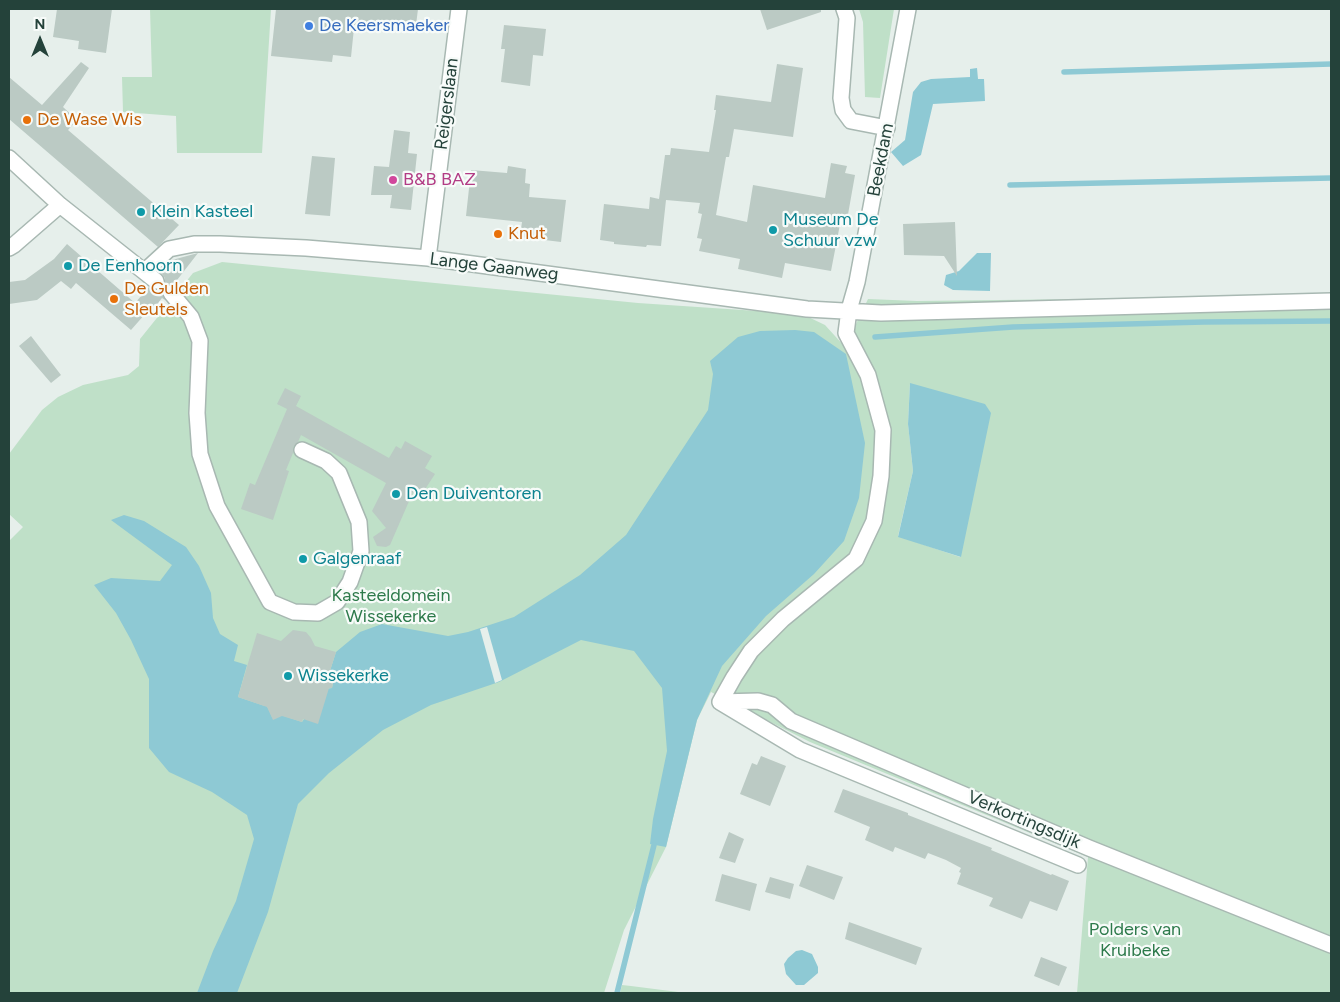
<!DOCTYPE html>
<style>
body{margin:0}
#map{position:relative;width:1340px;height:1002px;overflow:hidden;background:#e6efeb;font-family:Figtree,sans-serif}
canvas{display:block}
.frame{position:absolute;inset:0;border:10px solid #24423a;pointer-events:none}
.north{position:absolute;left:15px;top:15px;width:50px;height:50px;-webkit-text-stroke:4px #f7fbf9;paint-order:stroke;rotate:0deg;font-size:14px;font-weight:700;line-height:20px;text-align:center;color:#24423a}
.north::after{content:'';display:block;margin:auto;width:18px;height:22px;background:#24423a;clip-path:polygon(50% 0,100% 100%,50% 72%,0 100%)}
</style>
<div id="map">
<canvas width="1340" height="1002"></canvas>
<div class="frame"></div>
<div class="north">N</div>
</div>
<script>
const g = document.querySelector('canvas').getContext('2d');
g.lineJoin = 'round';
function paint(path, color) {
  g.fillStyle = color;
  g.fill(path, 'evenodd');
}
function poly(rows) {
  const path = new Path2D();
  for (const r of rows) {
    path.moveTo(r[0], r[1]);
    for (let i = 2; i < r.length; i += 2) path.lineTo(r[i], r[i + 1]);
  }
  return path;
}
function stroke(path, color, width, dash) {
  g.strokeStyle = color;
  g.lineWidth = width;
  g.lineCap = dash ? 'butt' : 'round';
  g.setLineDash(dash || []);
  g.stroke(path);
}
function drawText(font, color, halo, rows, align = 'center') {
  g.font = font + ' Figtree,sans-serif';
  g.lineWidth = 4.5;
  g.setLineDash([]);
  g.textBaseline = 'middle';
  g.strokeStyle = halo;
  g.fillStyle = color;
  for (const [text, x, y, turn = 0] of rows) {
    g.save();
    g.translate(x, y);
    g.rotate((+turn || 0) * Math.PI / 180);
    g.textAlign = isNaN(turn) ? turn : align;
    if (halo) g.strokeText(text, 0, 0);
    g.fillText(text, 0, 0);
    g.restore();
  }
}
paint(poly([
 [150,9,271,9,262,153,177,153,176,116,123,112,122,77,152,77],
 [859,9,894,9,880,98,865,97,863,22],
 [222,262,638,303,802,314,825,325,845,347,868,299,917,301,1331,296,1331,993,1077,993,1088,857,810,742,711,692,697,720,666,847,624,930,604,993,9,993,9,541,23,527,9,514,9,454,42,410,58,397,83,385,128,375,139,366,140,339,193,273],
 [910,383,961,557,960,557,898,536,913,471,908,424],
 [622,985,631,986,686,993,620,993]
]), '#bfe0c8');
paint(poly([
 [977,68,978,79,984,79,985,101,933,104,921,155,903,166,891,152,905,140,913,92,921,82,931,79,970,77,970,69],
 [977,253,991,253,990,291,953,290,944,285,946,275,959,271],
 [795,330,814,332,846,354,865,443,859,498,844,541,814,574,766,616,722,666,697,720,666,847,650,844,653,819,667,751,662,688,634,651,581,640,499,682,431,705,383,730,329,773,298,804,268,912,237,993,197,993,213,951,236,901,254,839,247,815,212,792,169,772,149,748,149,679,131,640,116,613,94,585,111,578,160,581,172,565,111,520,124,515,144,521,186,547,199,566,211,593,213,618,220,634,238,645,234,661,247,665,238,697,265,706,266,704,272,717,276,718,281,715,302,722,326,689,332,688,334,678,329,674,336,652,360,632,382,624,448,636,468,632,514,617,580,575,626,535,708,410,713,374,710,361,738,337,760,331],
 [910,383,985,404,991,413,961,557,898,537,913,471,908,424],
 [802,950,812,954,818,967,818,973,804,985,796,985,786,974,784,964,788,958,796,951]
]), '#8ec9d4');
paint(poly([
 [487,627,502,680,495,683,480,629]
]), '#e6efeb');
stroke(poly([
 [1064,72,1331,64],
 [1010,185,1331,178],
 [875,337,1013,327,1204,322,1331,321],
 [617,993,654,845]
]), '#8ec9d4', 5.5);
paint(poly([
 [57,9,112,9,106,53,78,49,79,41,53,37],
 [276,9,418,9,416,25,380,22,379,30,354,28,351,57,333,55,332,62,271,56],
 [760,9,821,9,821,12,767,30],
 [504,25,546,29,543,56,533,55,530,86,501,82,505,49,501,49],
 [81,62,89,68,63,107,77,120,68,130,179,225,158,247,9,119,9,77,42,105],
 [777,64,803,68,793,137,734,129,729,157,726,157,716,215,747,222,753,185,825,198,831,163,847,166,845,173,855,175,847,220,841,219,831,271,785,263,782,278,738,269,740,259,699,251,702,239,697,238,702,214,698,213,700,203,666,200,661,246,647,245,646,247,614,244,614,242,600,240,604,204,649,209,650,197,659,199,665,155,670,155,671,148,709,152,716,110,714,110,716,95,771,102],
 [394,130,410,132,408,153,417,154,411,210,390,208,392,195,371,195,374,166,389,167],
 [312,156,335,158,330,216,305,214],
 [508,166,526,169,525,183,530,184,529,197,566,200,561,242,520,237,522,222,466,216,471,170,507,173],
 [955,222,957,276,944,256,904,255,903,224],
 [67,244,135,303,149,287,155,290,163,287,165,278,161,273,172,260,198,253,174,284,169,284,165,286,162,294,165,300,162,298,155,307,153,305,131,330,76,283,71,289,61,281,37,300,9,304,9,282,25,280,54,259],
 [31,336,61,375,51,383,19,346],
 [285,388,301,396,296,406,389,458,396,446,401,449,405,441,432,456,425,468,435,474,420,497,413,492,390,545,386,547,377,546,373,537,386,528,372,511,386,483,301,435,298,442,293,447,293,453,286,470,289,471,273,520,241,509,250,483,255,485,287,409,277,404],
 [293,630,306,632,311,638,315,646,336,652,329,674,334,678,332,688,329,688,318,724,303,719,302,722,282,716,273,720,267,707,238,697,257,633,281,641],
 [761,756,786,766,770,806,740,794,752,763,757,765],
 [843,789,908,813,908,815,992,848,991,850,1051,875,1052,874,1069,881,1057,911,1030,901,1022,919,989,906,993,898,957,884,961,873,959,872,961,868,946,860,928,853,925,859,895,847,893,852,865,840,870,827,834,812],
 [729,832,744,839,735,863,719,858],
 [807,865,843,877,834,900,799,886],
 [722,874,757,884,750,911,715,901],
 [770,877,794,884,790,899,765,892],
 [849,922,922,948,916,965,845,939],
 [1041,957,1067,967,1059,986,1034,976]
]), '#bbcac4');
const minor = poly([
 [844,9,847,18,841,98,843,110,851,121,887,128],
 [9,158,60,205,156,281],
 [9,248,14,245,60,205],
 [428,258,459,9],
 [145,271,169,249,194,244,220,244,306,248,428,258,807,309,881,313,1331,301],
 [171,293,191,317,200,341,197,413,200,454,217,506,270,602,294,612,318,613,337,602,350,582,361,551,359,522,339,473,326,461,302,450],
 [720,702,734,677,751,651,783,619,856,559,874,521,881,476,883,430,868,375,846,333,849,310,857,282,908,9],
 [720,702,758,701,772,705,791,721,1089,848,1331,945],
 [720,702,800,750,1078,865]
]);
stroke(minor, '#a8b8b2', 18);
stroke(minor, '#fff', 15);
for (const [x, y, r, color] of [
 [309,26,5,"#3f7fe0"],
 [27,120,5,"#e8710a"],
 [393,180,5,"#d1479c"],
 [141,212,5,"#0f9aa8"],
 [773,230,5,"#0f9aa8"],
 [498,234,5,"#e8710a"],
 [68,266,5,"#0f9aa8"],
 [114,299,5,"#e8710a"],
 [396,494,5,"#0f9aa8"],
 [303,559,5,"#0f9aa8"],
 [288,676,5,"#0f9aa8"]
]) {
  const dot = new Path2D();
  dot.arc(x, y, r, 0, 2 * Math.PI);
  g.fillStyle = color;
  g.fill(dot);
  stroke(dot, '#f7fbf9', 2);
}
drawText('18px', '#366cbe', '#f7fbf9', [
 ["De Keersmaeker",319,26]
], 'left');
drawText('18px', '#24423a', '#f7fbf9', [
 ["Reigerslaan",447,104,-83],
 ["Beekdam",881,160,-79],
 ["Lange Gaanweg",494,267,7],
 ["Verkortingsdijk",1024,820,23]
]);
drawText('18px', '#c56008', '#f7fbf9', [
 ["De Wase Wis",37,120],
 ["Knut",508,234],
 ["De Gulden",124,289],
 ["Sleutels",124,310]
], 'left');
drawText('18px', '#b23c85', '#f7fbf9', [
 ["B&B BAZ",403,180]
], 'left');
drawText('18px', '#0d838f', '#f7fbf9', [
 ["Klein Kasteel",151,212],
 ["Museum De",783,220],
 ["Schuur vzw",783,241],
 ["De Eenhoorn",78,266],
 ["Den Duiventoren",406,494],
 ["Galgenraaf",313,559],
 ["Wissekerke",298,676]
], 'left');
drawText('18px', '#2d7a4b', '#f7fbf9', [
 ["Kasteeldomein",391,596],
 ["Wissekerke",391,617],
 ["Polders van",1135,930],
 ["Kruibeke",1135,951]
]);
</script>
